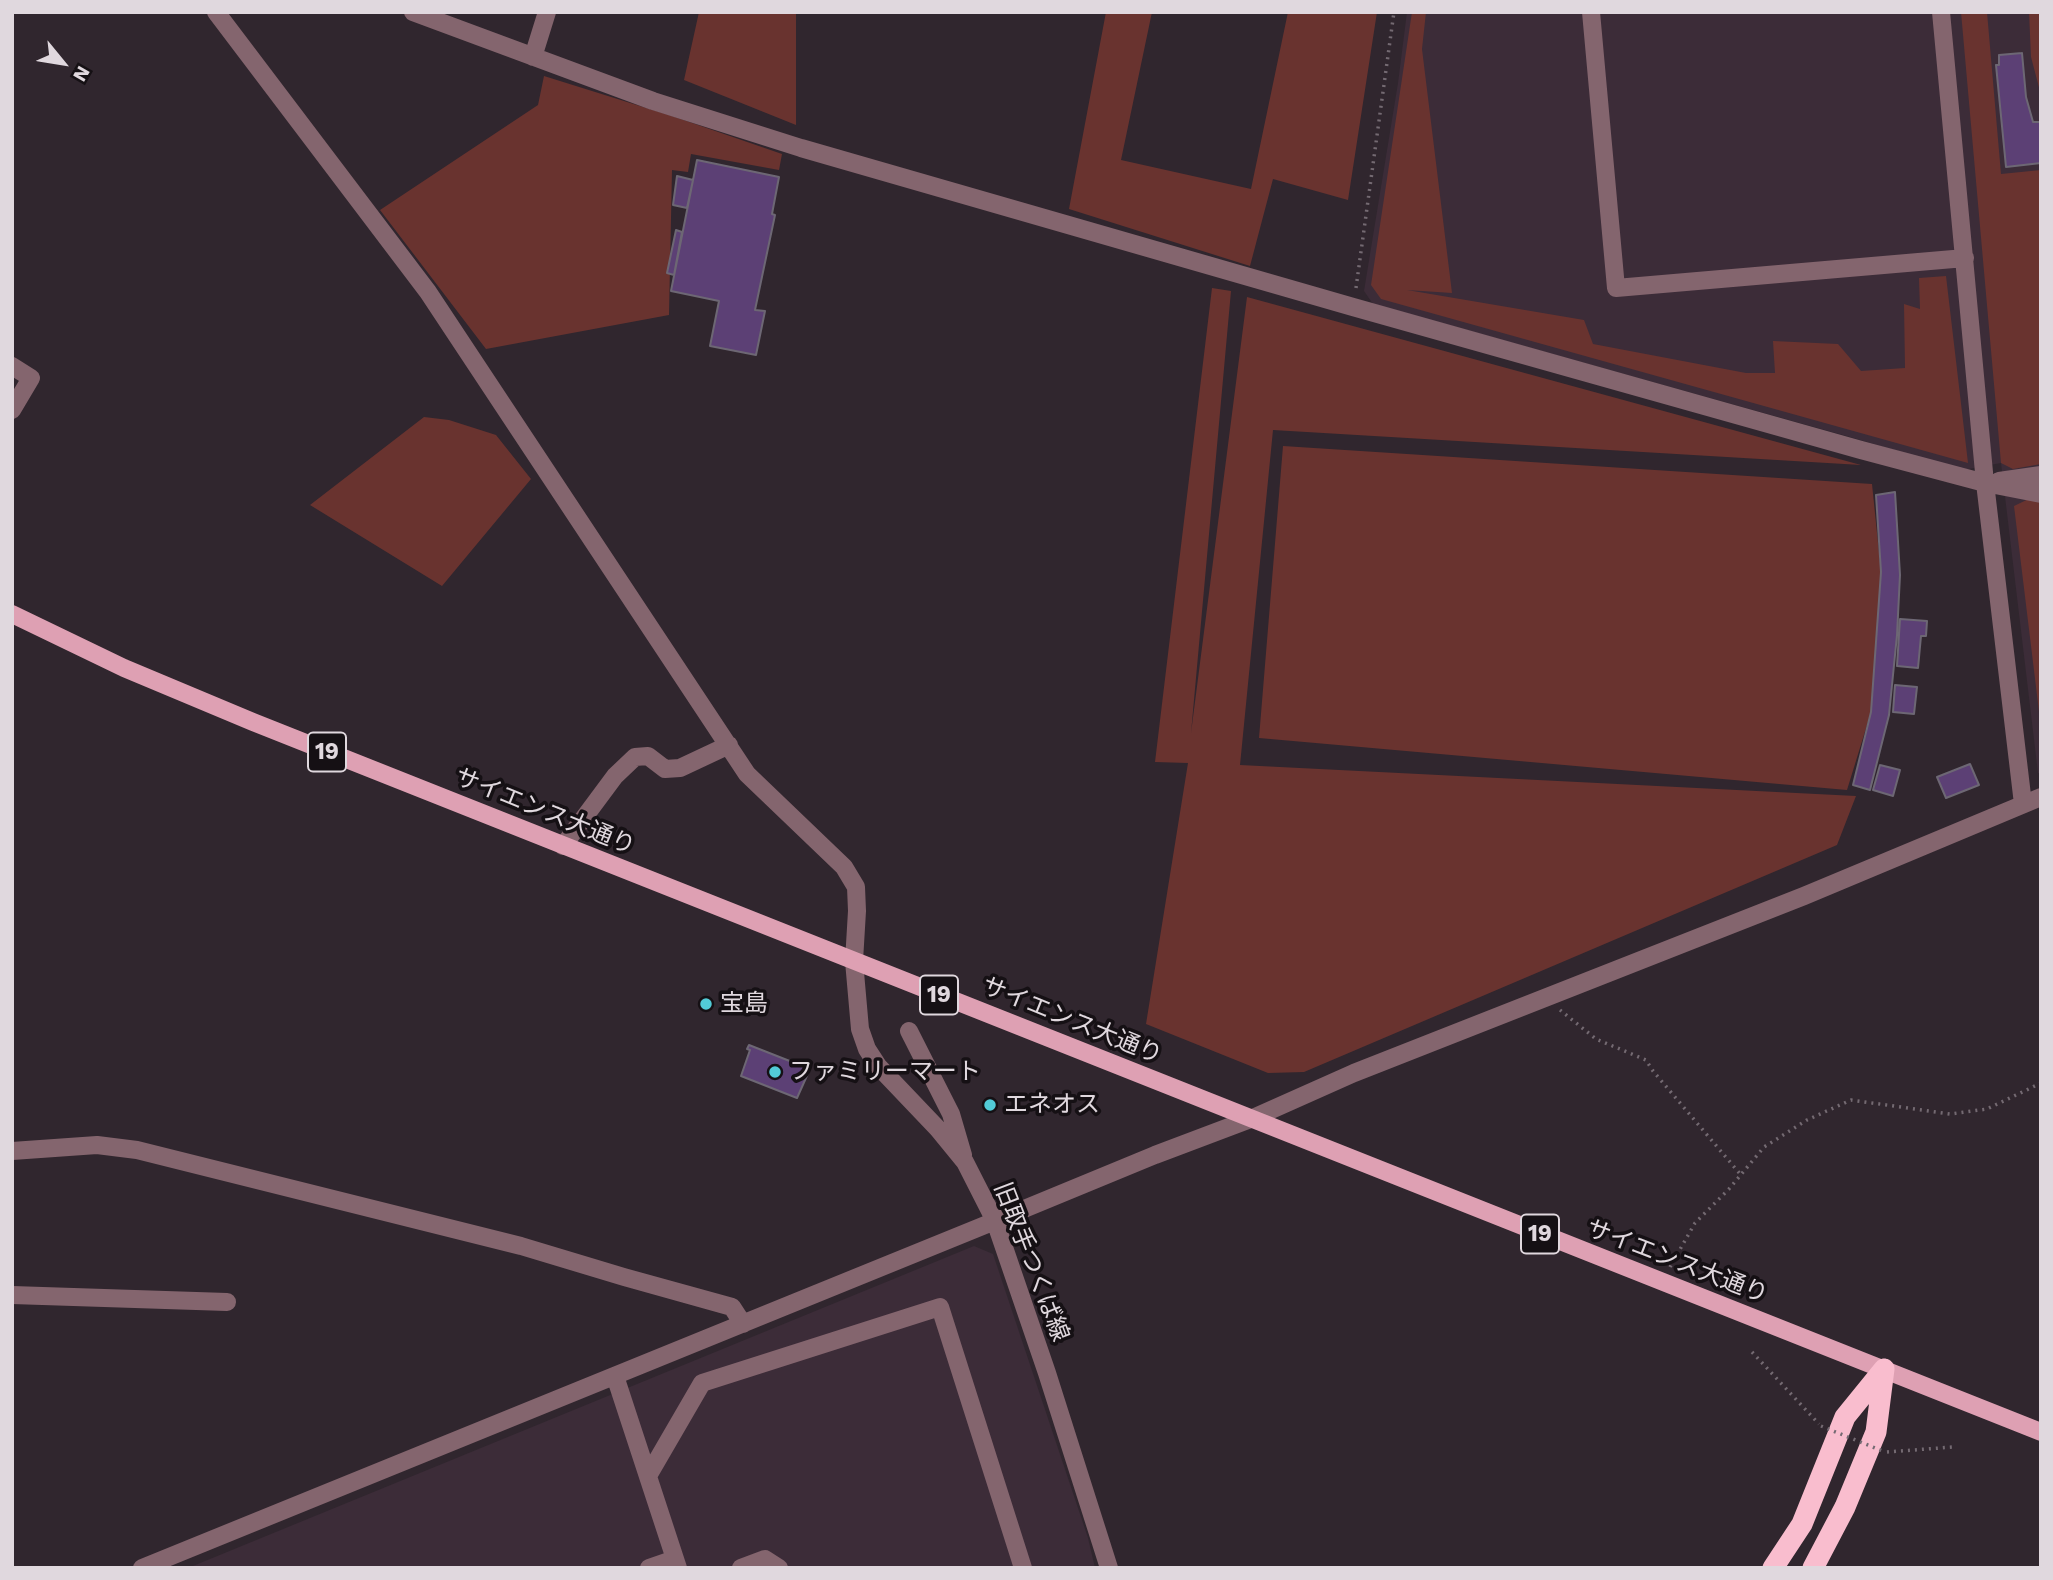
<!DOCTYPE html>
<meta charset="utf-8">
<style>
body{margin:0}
#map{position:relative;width:2053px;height:1580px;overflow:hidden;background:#30262e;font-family:"Work Sans",sans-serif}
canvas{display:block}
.frame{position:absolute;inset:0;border:14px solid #e0d8de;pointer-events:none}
.north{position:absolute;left:28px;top:28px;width:70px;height:70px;-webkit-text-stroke:5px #151014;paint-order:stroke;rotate:120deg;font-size:19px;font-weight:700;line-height:28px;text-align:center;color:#e0d8de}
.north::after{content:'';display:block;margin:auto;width:24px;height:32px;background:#e0d8de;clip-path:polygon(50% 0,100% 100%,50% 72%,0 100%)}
</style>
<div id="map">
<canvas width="2053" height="1580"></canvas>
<div class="frame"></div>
<div class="north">N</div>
</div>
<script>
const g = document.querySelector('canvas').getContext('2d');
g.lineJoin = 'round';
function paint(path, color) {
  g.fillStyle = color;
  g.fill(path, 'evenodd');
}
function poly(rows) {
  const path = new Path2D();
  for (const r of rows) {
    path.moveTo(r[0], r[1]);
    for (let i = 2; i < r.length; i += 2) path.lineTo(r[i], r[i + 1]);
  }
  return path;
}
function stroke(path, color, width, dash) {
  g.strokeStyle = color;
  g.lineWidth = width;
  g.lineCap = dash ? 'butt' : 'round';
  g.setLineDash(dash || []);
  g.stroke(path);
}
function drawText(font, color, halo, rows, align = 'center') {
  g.font = font + ' "Work Sans","Noto Sans JP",sans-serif';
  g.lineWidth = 7;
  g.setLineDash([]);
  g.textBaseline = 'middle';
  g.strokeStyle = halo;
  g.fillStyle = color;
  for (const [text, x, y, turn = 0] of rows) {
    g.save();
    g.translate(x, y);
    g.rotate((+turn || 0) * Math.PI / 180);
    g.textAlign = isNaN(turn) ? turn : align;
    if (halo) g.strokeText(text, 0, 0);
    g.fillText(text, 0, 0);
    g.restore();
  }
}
paint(poly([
 [1407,12,2041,12,2041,774,2038,773,2001,463,1963,470,1850,437,1373,304,1364,291,1398,83],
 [974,1246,993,1254,1088,1538,1095,1568,188,1568]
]), '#3c2c38');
paint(poly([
 [699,12,796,12,796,125,684,80],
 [1106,12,1152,12,1121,160,1251,189,1288,12,1377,12,1348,200,1273,179,1250,266,1069,209],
 [1412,12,1426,12,1422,49,1452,293,1407,290,1584,320,1593,344,1746,373,1775,373,1773,341,1838,344,1861,371,1905,368,1904,304,1920,309,1919,278,1946,276,1968,463,1381,299,1371,285],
 [1961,12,1987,12,2001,174,2041,170,2041,464,2013,469,2001,463],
 [2029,12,2041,12,2041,95,2031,57],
 [544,76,672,116,782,154,779,170,691,154,688,172,672,170,669,315,486,349,380,210,538,105],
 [1212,288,1231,291,1191,733,1247,297,1861,465,1273,430,1240,765,1856,796,1837,845,1304,1072,1268,1073,1146,1024,1188,763,1155,762],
 [424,417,449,420,496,435,531,479,442,586,310,505],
 [1283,446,1872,484,1881,572,1871,712,1847,790,1259,738],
 [2041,493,2041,728,2014,506]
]), '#69332f');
const building = poly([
 [2022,53,2026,97,2033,122,2041,122,2041,163,2006,167,1996,65,1999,65,1999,55,2022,53],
 [697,160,779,177,772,214,775,215,755,310,765,311,756,355,710,346,719,301,671,291,697,160],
 [677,176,693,180,687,208,673,205,677,176],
 [676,230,682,232,674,275,667,273,676,230],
 [1895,492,1900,575,1897,635,1889,715,1870,790,1853,785,1871,712,1881,572,1876,495,1895,492],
 [1900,619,1927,621,1926,636,1921,636,1918,668,1897,666,1900,619],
 [1895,685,1917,687,1914,714,1893,712,1895,685],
 [1970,764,1979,785,1946,798,1937,777,1970,764],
 [1880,765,1900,770,1893,796,1873,790,1880,765],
 [749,1045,810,1069,797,1098,741,1076,750,1050,747,1049,749,1045]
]);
paint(building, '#5c4075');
stroke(building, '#6d6774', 2);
stroke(poly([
 [1356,288,1394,12],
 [1560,1010,1596,1039,1646,1060,1653,1071,1741,1175],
 [1670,1267,1695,1223,1729,1189,1764,1147,1807,1120,1851,1100,1950,1114,1987,1109,2041,1083],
 [1752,1352,1819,1424],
 [1887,1452,1953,1447]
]), '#746a72', 3.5, [2, 5]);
stroke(poly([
 [216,12,428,292,747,774,844,867,856,887,857,911,854,961,860,1029,867,1049,878,1066,938,1129,965,1162,995,1221,1047,1373,1109,1568],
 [413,12,653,101,801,148,1353,307,1861,450,1985,483,2041,494],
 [1591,12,1616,288,1965,258],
 [1941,12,1985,483,2023,804],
 [533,57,547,12],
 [12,366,31,378,12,410],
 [1999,481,2041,475],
 [563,846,615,776,635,757,648,756,665,769,680,768,729,745],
 [909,1031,951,1114,963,1155],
 [12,1151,97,1145,137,1150,521,1246,624,1277,732,1307,743,1324],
 [12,1295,227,1302],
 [615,1376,678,1568],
 [648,1476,702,1383,940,1307,1023,1568],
 [142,1568,995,1221,1155,1155,1253,1118,1354,1073,1804,896,2041,797],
 [649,1568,675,1559],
 [741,1568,765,1559,779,1568]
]), '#84656e', 18);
stroke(poly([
 [12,614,124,668,253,722,2041,1432]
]), '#dea0b3', 18);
stroke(poly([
 [1773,1568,1802,1524,1845,1417,1884,1369],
 [1813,1568,1845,1507,1876,1432,1884,1369]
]), '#f9bdce', 21);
stroke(poly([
 [1821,1426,1885,1452]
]), '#746a72', 3.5, [2, 5]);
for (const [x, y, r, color] of [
 [706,1004,7,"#52cbd7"],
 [775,1072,7,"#52cbd7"],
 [990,1105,7,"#52cbd7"]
]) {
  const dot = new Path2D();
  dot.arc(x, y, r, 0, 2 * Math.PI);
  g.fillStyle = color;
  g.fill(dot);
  stroke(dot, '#151014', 2.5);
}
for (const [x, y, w] of [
 [327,752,38],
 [939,995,38],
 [1540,1234,38]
]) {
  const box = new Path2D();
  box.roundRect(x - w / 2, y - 19.5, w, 39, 5);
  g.fillStyle = '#151014';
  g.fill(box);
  stroke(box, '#e0d8de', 2);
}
drawText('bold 23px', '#e0d8de', null, [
 ["19",327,752],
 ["19",939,995],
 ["19",1540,1234]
]);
drawText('24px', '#e0d8de', '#151014', [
 ["サイエンス大通り",545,812,22],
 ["サイエンス大通り",1072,1021,22],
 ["旧取手つくば線",1031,1262,69],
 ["サイエンス大通り",1677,1262,21]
]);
drawText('24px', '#e0d8de', '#151014', [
 ["宝島",720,1004],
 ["ファミリーマート",789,1072],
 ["エネオス",1004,1105]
], 'left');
</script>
